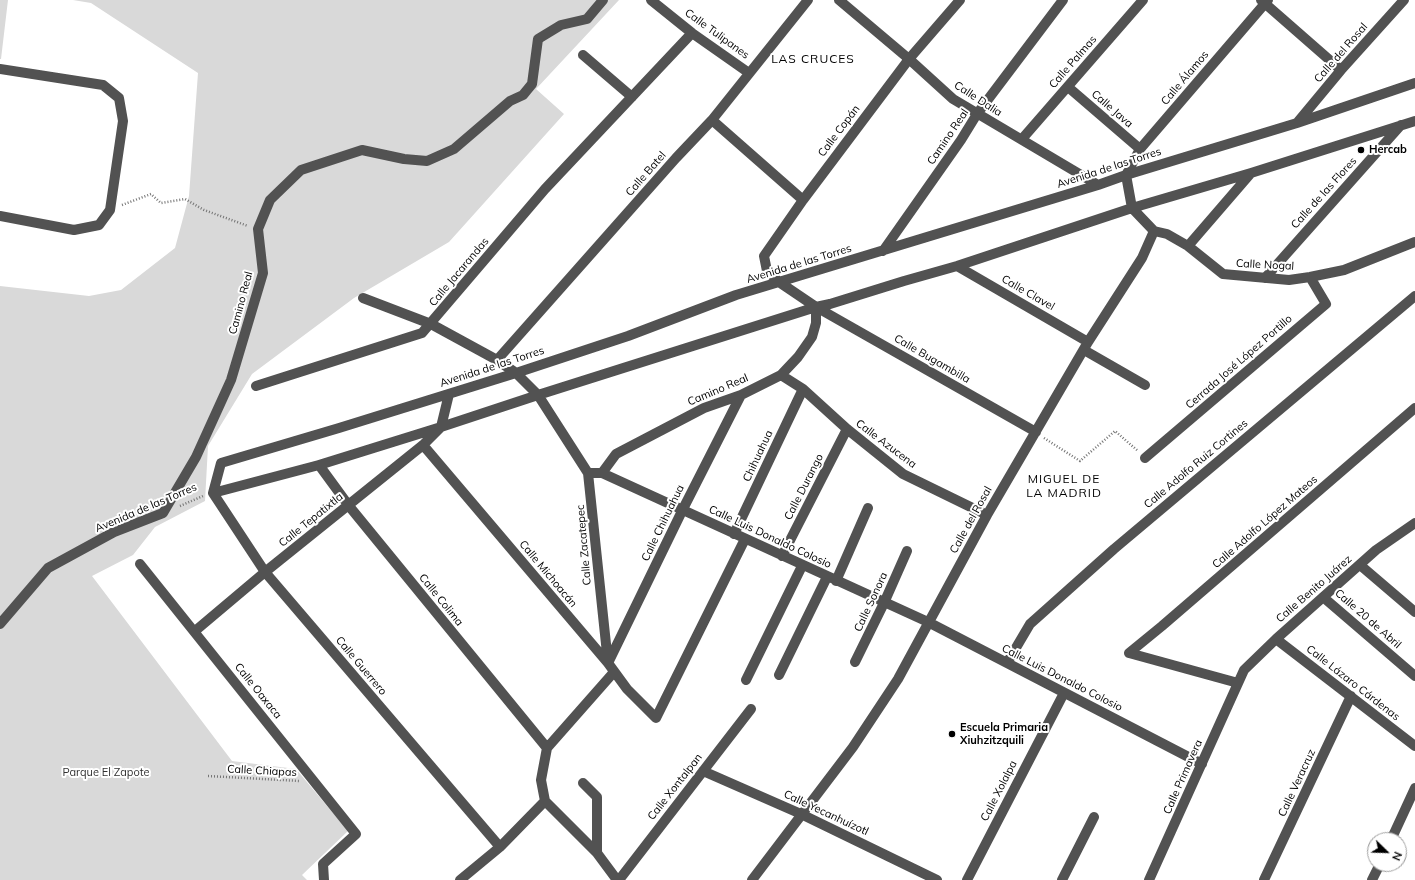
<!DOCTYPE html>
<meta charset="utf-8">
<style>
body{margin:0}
#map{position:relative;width:1415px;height:880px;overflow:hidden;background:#fff;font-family:Mulish,sans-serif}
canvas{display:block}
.north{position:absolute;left:1367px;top:832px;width:40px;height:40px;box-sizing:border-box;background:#fff;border:1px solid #999;border-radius:50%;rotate:113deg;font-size:11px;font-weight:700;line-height:16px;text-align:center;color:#000}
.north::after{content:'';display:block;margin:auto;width:14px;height:18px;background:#000;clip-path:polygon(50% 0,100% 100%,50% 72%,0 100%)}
</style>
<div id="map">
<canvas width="1415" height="880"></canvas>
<div class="north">N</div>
</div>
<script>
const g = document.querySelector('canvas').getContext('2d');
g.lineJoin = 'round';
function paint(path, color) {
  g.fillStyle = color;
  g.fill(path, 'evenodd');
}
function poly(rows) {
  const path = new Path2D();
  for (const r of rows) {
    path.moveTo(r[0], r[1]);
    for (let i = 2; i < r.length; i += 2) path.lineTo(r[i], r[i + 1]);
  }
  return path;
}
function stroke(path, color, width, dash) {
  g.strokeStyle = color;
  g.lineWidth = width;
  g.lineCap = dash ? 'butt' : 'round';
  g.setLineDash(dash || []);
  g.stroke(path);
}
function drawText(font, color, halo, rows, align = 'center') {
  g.font = font + ' Mulish,sans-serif';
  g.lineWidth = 4;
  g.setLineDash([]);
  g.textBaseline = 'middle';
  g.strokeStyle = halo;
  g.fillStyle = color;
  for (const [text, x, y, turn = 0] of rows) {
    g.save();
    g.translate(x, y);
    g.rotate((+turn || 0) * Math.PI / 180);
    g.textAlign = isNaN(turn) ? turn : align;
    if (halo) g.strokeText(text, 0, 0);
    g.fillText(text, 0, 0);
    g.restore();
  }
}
paint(poly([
 [0,0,8,0,1,59,0,59],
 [73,0,619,0,536,89,564,114,449,242,354,298,252,374,208,446,205,501,155,527,133,555,92,576,232,761,296,769,348,831,302,875,307,880,0,880,0,286,89,296,121,290,175,248,189,196,198,73,91,3]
]), '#d9d9d9');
stroke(poly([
 [122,205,151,194,161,203,185,199,204,210,248,226],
 [1044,438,1080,461,1115,431,1138,451],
 [180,506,203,496],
 [208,776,300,781]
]), '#747474', 2.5, [1, 2]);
stroke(poly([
 [651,0,692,33,749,73],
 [839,0,909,59,953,99,1098,185],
 [960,0,909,59,803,200,764,256,767,271,779,282,816,307,1036,432],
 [1261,0,1341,70],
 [1268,0,1140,149,1126,175,1132,208,1154,231,1167,234,1188,246,1223,274,1289,280,1310,277,1344,270,1415,242],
 [583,55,632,97],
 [0,69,103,85,119,98,123,121,110,210,99,225,74,230,0,216],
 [1068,87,1140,149],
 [712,120,803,200],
 [1297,123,1341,70,1404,0],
 [1022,139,1143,0],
 [1188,246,1251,173],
 [883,251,961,140,977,114,1063,0],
 [957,266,1088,342],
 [1265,278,1401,125],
 [363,298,431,324,497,360,516,373,538,395,588,473,602,473,928,622,1202,764],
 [1084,350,1145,385],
 [497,360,676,158,712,120,808,0],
 [781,375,803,389,847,429,903,474,987,515],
 [256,386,422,333,545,189,692,33],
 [423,445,608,663,627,689,656,718,745,539],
 [1145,458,1326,304,1310,277],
 [319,465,349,506,547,748],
 [588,473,608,663],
 [602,473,616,454,704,408,741,395,781,375,798,357,812,337,816,323,816,307],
 [213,493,221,463,339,428,516,373,628,336,736,295,1098,185,1126,175,1297,123,1415,83],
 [213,493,319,465,441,427,538,395,816,307,830,304,904,281,957,266,1132,208,1251,173,1415,121],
 [213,493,265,572,500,847],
 [734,534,803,389],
 [782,556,847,429],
 [140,564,356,834,323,864,324,880],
 [1360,565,1415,612],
 [836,581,868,508],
 [1323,597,1415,676],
 [0,624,48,568,114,532,163,513,196,457,231,380,263,273,258,229,270,200,301,170,362,150,404,159,427,161,454,149,510,101,523,95,532,84,538,39,561,25,587,19,603,0],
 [195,631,265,572,423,445,441,427,449,394],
 [1276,639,1415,746],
 [1129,653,1162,626,1415,408],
 [1129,653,1238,683],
 [855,662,884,603,907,551],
 [608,663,683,509,741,395],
 [1007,663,1030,624,1114,549,1415,296],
 [779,675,827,577],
 [746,680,802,566],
 [703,771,801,814,937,880],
 [583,783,597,797,597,853],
 [545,801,597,853,617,880],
 [1391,840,1415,788],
 [460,880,500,847,545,801,541,780,547,748,614,672],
 [619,880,751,709],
 [752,880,853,747,898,679,987,515,1088,342,1142,258,1154,231],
 [967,880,1064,693],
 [1062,880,1094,817],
 [1149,880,1244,670,1276,639,1376,550,1415,523],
 [1264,880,1351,696],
 [1372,880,1380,864]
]), '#525252', 10);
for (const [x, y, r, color] of [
 [1361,150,4,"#000"],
 [952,734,4,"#000"]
]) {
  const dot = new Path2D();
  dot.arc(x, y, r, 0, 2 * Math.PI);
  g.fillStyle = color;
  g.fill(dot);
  stroke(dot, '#fff', 1.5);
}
drawText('11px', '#000', '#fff', [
 ["Calle Tulipanes",717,34,36],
 ["Calle del Rosal",1341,53,-49],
 ["Calle Palmas",1073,62,-49],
 ["Calle Álamos",1185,78,-50],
 ["Calle Dalia",978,99,33],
 ["Calle Java",1112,109,41],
 ["Calle Copán",839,131,-53],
 ["Camino Real",948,137,-56],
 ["Avenida de las Torres",1109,168,-18],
 ["Calle Batel",646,174,-49],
 ["Calle de las Flores",1324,193,-48],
 ["Avenida de las Torres",799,264,-17],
 ["Calle Nogal",1265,265,3],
 ["Calle Jacarandas",459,272,-50],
 ["Calle Clavel",1028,293,30],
 ["Camino Real",241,303,-75],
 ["Calle Bugambilla",932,359,30],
 ["Cerrada José López Portillo",1239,362,-41],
 ["Avenida de las Torres",492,367,-18],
 ["Camino Real",718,390,-23],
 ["Calle Azucena",886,444,37],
 ["Chihuahua",758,456,-65],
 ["Calle Adolfo Ruiz Cortines",1196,464,-40],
 ["Calle Durango",804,487,-63],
 ["Avenida de las Torres",146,508,-23],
 ["Calle Tepatixtla",311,520,-39],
 ["Calle del Rosal",971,520,-61],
 ["Calle Adolfo López Mateos",1265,522,-41],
 ["Calle Chihuahua",663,523,-64],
 ["Calle Luis Donaldo Colosio",770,537,25],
 ["Calle Zacatepec",584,545,-95],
 ["Calle Michoacán",548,574,50],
 ["Calle Benito Juárez",1314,589,-41],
 ["Calle Colima",441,600,51],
 ["Calle Sonora",871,602,-65],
 ["Calle 20 de Abril",1368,619,41],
 ["Calle Guerrero",361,666,50],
 ["Calle Luis Donaldo Colosio",1062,678,27],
 ["Calle Lázaro Cárdenas",1353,683,38],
 ["Calle Oaxaca",258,691,51],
 ["Calle Chiapas",262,771,3],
 ["Calle Primavera",1183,777,-66],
 ["Calle Veracruz",1297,783,-65],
 ["Calle Xontalpan",675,787,-52],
 ["Calle Xolalpa",999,791,-63],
 ["Calle Yecanhuízotl",826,813,25]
]);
drawText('bold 11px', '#000', '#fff', [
 ["Hercab",1369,150],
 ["Escuela Primaria",960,728],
 ["Xiuhzitzquili",960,741]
], 'left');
drawText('11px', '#303030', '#fff', [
 ["Parque El Zapote",106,773]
]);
g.letterSpacing = '1px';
drawText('12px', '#000', '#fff', [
 ["LAS CRUCES",813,59],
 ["MIGUEL DE",1064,479],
 ["LA MADRID",1064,493]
]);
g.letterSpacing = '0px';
</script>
